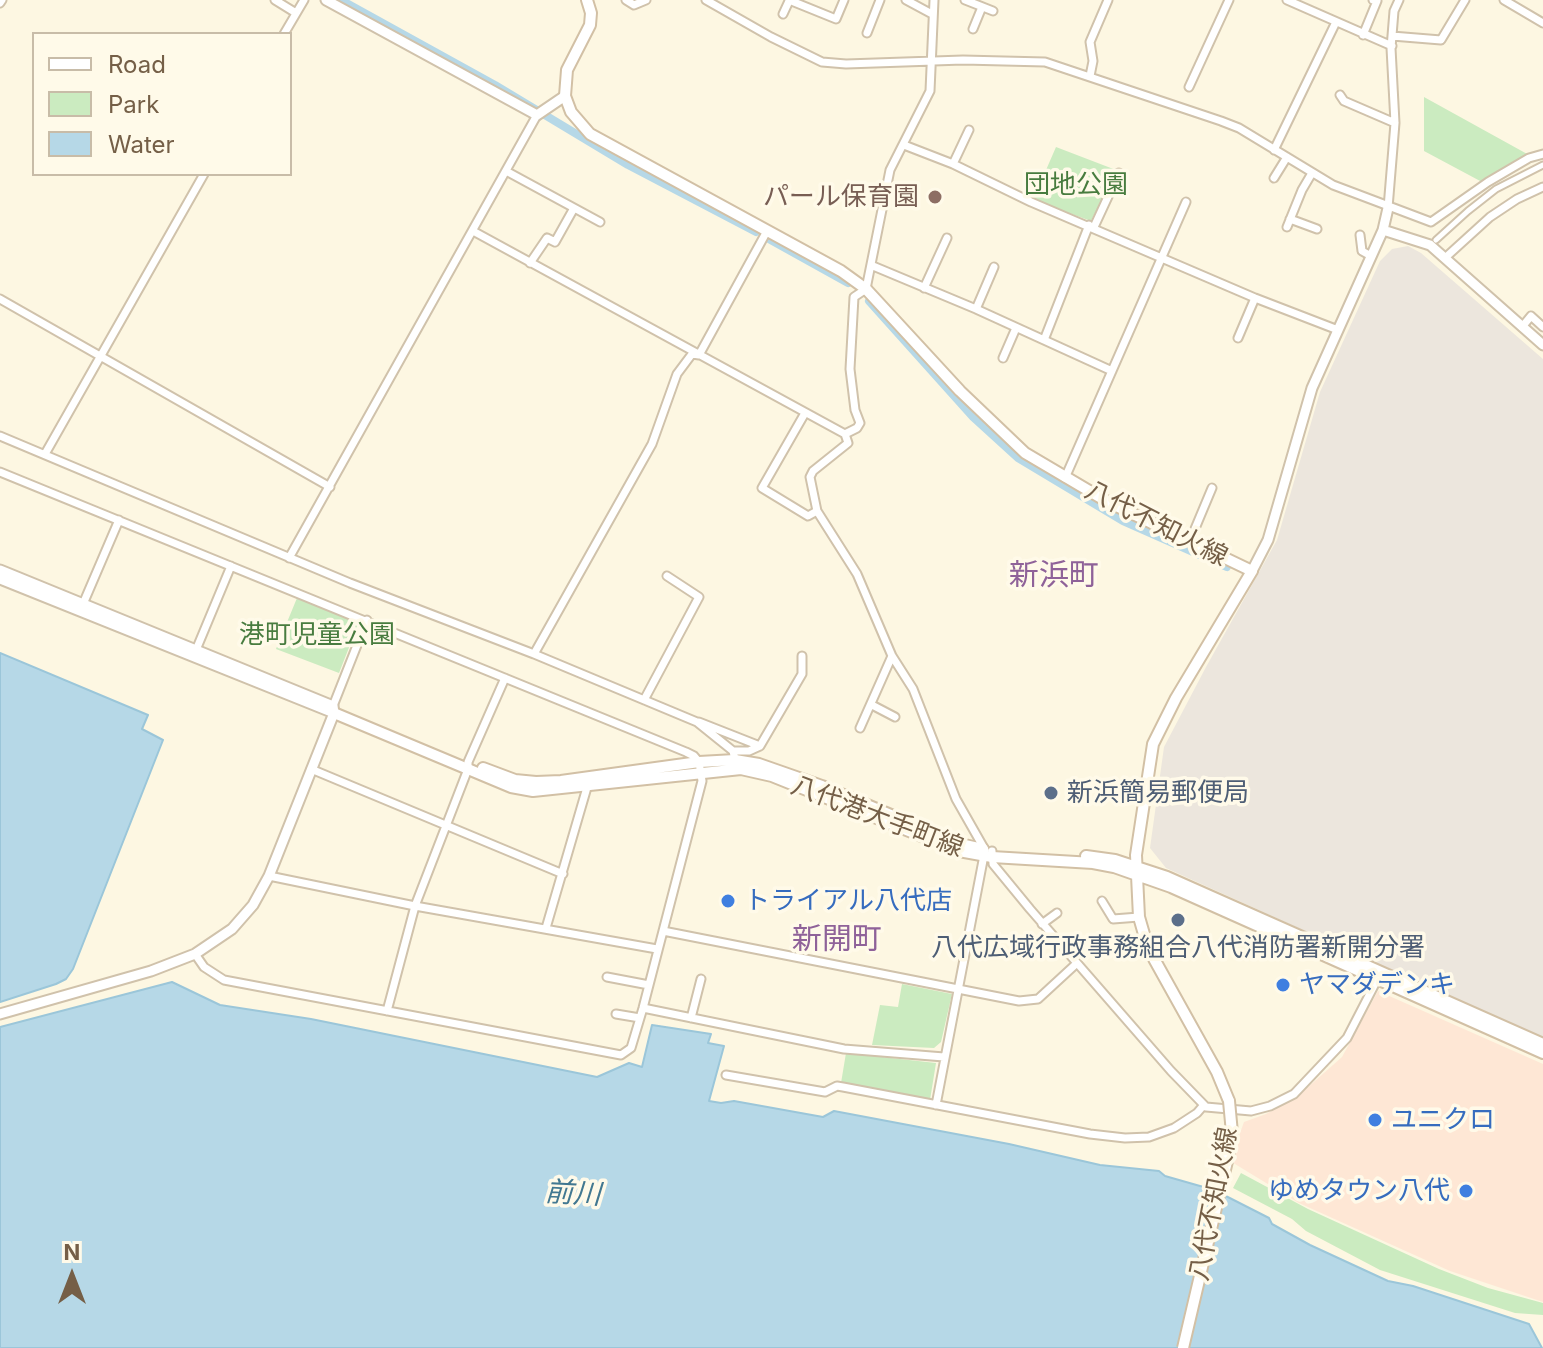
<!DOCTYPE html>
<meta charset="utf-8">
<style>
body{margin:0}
#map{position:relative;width:1543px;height:1348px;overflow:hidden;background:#fdf7e2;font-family:Inter,sans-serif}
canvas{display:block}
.legend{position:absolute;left:32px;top:32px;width:260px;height:144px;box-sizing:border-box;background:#fffae9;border:2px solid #c8bca8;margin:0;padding:10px 14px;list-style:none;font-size:24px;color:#755f47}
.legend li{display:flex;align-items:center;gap:16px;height:40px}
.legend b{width:40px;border:2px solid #c8bca8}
.north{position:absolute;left:32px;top:1236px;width:80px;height:80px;-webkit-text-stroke:6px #fffae9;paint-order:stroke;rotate:0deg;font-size:22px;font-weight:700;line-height:32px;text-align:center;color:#755f47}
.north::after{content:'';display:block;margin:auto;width:28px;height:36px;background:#755f47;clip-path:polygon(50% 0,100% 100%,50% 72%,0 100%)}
</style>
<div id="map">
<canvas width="1543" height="1348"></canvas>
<ul class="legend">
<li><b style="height:10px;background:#fff"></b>Road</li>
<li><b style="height:22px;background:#cbebc0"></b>Park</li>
<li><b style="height:22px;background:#b6d8e7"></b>Water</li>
</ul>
<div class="north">N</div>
</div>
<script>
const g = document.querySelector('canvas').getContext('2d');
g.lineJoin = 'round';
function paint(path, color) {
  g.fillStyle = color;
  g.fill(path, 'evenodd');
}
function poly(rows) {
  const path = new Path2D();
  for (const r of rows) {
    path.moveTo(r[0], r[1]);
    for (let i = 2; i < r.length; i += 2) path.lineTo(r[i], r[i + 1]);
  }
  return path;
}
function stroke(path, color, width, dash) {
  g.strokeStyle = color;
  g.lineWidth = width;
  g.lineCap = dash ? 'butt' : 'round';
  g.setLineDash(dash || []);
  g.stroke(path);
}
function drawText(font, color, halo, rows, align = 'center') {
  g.font = font + ' Inter,"Noto Sans JP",sans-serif';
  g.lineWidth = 7;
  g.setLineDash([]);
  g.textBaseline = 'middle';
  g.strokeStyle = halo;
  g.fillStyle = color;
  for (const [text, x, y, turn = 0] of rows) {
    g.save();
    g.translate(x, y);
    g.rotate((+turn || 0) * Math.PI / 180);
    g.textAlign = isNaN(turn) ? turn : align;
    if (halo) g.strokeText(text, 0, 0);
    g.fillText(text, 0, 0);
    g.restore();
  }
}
paint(poly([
 [1378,991,1543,1064,1543,1302,1450,1271,1299,1203,1230,1161,1244,1122,1266,1114,1307,1088,1342,1057]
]), '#fee7d5');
paint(poly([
 [1408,246,1421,253,1543,359,1543,1039,1166,868,1150,848,1164,747,1206,667,1277,540,1320,392,1380,261,1392,249]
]), '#ece6dd');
paint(poly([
 [1424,97,1529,155,1482,182,1424,151],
 [1056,147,1116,170,1091,221,1033,200],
 [297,598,359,622,339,673,276,649],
 [902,984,952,994,941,1042,934,1048,872,1045,880,1005,898,1007],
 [846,1053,936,1063,930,1100,841,1083],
 [1241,1173,1308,1209,1439,1269,1488,1288,1543,1303,1543,1315,1515,1313,1380,1270,1306,1231,1292,1219,1233,1188]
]), '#cbebc0');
const water = poly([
 [0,653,148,715,142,729,163,740,73,969,66,979,56,984,0,1002,0,653],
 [172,982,220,1005,311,1019,597,1077,629,1063,642,1067,652,1025,711,1034,708,1043,724,1046,709,1101,721,1103,734,1101,823,1117,834,1111,1009,1144,1100,1165,1159,1171,1165,1176,1214,1190,1269,1218,1272,1224,1310,1245,1388,1281,1413,1286,1529,1324,1542,1348,0,1348,0,1027,172,982]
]);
paint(water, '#b6d8e7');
stroke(water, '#9bc6d9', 2);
stroke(poly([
 [341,0,495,85,628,165,756,232],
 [767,238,848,283],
 [869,301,973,417,1018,458,1123,521,1227,567]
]), '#b6d8e7', 8);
const pedestrian = poly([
 [1436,240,1468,211,1496,189,1543,165]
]);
const minor = poly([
 [275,0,296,13],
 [626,0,634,5,646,0],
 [706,0,771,37,822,62,846,64,963,60,1045,62,1221,121,1239,128,1333,185,1431,222,1488,182,1529,158,1543,154],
 [789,0,836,19,844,0],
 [906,0,932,14],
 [965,0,993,11],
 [1287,0,1392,46],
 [1504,0,1543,23],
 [0,3,2,0],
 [783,14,789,1],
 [973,29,982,7],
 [867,33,880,0],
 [284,34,304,0],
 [1363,35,1377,1,1373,0],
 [1392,36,1441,40,1465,0],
 [1090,76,1093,61,1090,42,1108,0],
 [1189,87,1229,0],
 [1340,95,1344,101,1395,123],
 [904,145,953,164,1031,202,1255,298,1338,330],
 [1274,150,1336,22],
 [953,164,969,130],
 [506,171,600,222],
 [1274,178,1287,157],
 [1388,208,1395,123,1391,48,1394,11,1399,0],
 [1290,219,1317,229],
 [1094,227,1119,173],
 [1287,227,1302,190,1312,173],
 [473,231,845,434],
 [1360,235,1362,251,1371,256],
 [1446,257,1490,217,1517,199,1543,187],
 [530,263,547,238,555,242,574,208],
 [873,266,976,309,1112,371],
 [924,288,947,238],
 [0,299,330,487],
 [976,309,994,267],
 [1522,327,1531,316,1543,327],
 [1238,338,1255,298],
 [1044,340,1089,225],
 [1003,358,1016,328],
 [805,413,762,488,808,516,817,511],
 [845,434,848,443,813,471,810,477,817,511,857,574,892,656,913,689,956,799,985,850,936,1105],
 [845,434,857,428,860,423,855,410,850,369,854,297,866,289,890,170,930,91,934,0],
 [0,436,350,583,534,654,697,722,733,751,735,760],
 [45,454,204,174],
 [0,472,686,752,694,756,699,762,702,781,643,1008,631,1048,621,1055,224,980,204,967,195,954],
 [1065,478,1186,202],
 [1189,543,1212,488],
 [289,558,537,115],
 [83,604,119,520],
 [196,650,231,566],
 [534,654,652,444,677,374,692,354,699,355,767,231],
 [644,700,699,597,667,576],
 [872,705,895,717],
 [333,706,367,620],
 [699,722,760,746,749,751,733,751],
 [860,728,892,656],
 [760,746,802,674,802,656],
 [311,769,563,874],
 [992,851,993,864,1030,909,1171,1071,1206,1107,1251,1111,1270,1106,1294,1094,1347,1038,1378,978],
 [269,876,415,906,657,949],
 [1102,901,1113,919,1139,917],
 [1042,924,1057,913],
 [546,928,588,784],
 [663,931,1019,1001,1038,999,1076,964],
 [607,977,649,985],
 [643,1008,844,1049,944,1057],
 [387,1011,415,906,468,769,468,762,505,678],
 [616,1014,640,1018],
 [691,1018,701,979],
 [726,1075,825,1092,837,1086,843,1087,1090,1134,1125,1138,1149,1137,1174,1128,1197,1113,1203,1106]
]);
const tertiary = poly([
 [326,0,537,115,565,96],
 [1383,230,1430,245,1543,345],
 [0,570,333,706,334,713,269,876,253,905,232,929,195,954,151,971,0,1014],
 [1252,571,1268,540,1312,388,1383,230,1388,208],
 [0,579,334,713]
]);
const secondary = poly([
 [587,0,591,13,590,25,567,70,565,96,571,112,590,134,841,271,866,289,960,391,1025,453,1108,502,1252,571,1176,698,1153,744,1136,855,1139,917,1148,948,1217,1072,1229,1101],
 [334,713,511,787,533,791,741,769,772,776,959,851,992,857,1093,863,1114,867,1171,887,1543,1053],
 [483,768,515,780,536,782,561,781,699,762,735,760,759,764,822,786,960,844,983,849],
 [1086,856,1115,860,1167,877,1543,1044]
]);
stroke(pedestrian, '#d0c2ab', 9);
stroke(minor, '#d0c2ab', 11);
stroke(tertiary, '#d0c2ab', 13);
stroke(secondary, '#d2c0a5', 14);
stroke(pedestrian, '#fff', 5);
stroke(minor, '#fff', 7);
stroke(tertiary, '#fff', 9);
stroke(secondary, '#fff', 10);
const secondaryBridge = poly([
 [1183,1348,1228,1157,1232,1133,1229,1101]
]);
stroke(secondaryBridge, '#d2c0a5', 14, []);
stroke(secondaryBridge, '#fff', 10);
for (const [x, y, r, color] of [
 [935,197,8,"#8d6e63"],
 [1051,793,8,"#5c6f8a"],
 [728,901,8,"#3f7fe0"],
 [1178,920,8,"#5c6f8a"],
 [1283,985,8,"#3f7fe0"],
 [1375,1120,8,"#3f7fe0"],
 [1466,1191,8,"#3f7fe0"]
]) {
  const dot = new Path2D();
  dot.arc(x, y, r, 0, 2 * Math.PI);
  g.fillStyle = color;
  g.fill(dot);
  stroke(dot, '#fffae9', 3);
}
drawText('26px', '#487c3f', '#fffae9', [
 ["団地公園",1076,185],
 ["港町児童公園",317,635]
]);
drawText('26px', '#785e54', '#fffae9', [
 ["パール保育園",919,197]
], 'right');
drawText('26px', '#755f47', '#fffae9', [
 ["八代不知火線",1156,524,27],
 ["八代港大手町線",877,817,21],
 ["八代不知火線",1214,1204,-79]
]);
drawText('26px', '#4e5e75', '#fffae9', [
 ["新浜簡易郵便局",1067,793],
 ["八代広域行政事務組合八代消防署新開分署",1178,948,"center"]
], 'left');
drawText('26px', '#366cbe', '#fffae9', [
 ["トライアル八代店",744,901],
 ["ヤマダデンキ",1299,985],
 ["ユニクロ",1391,1120],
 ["ゆめタウン八代",1450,1191,"right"]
], 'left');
drawText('italic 28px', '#427891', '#fffae9', [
 ["前川",573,1194,3]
]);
drawText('30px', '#8f6299', '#fffae9', [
 ["新浜町",1054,576],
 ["新開町",837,940]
]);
</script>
